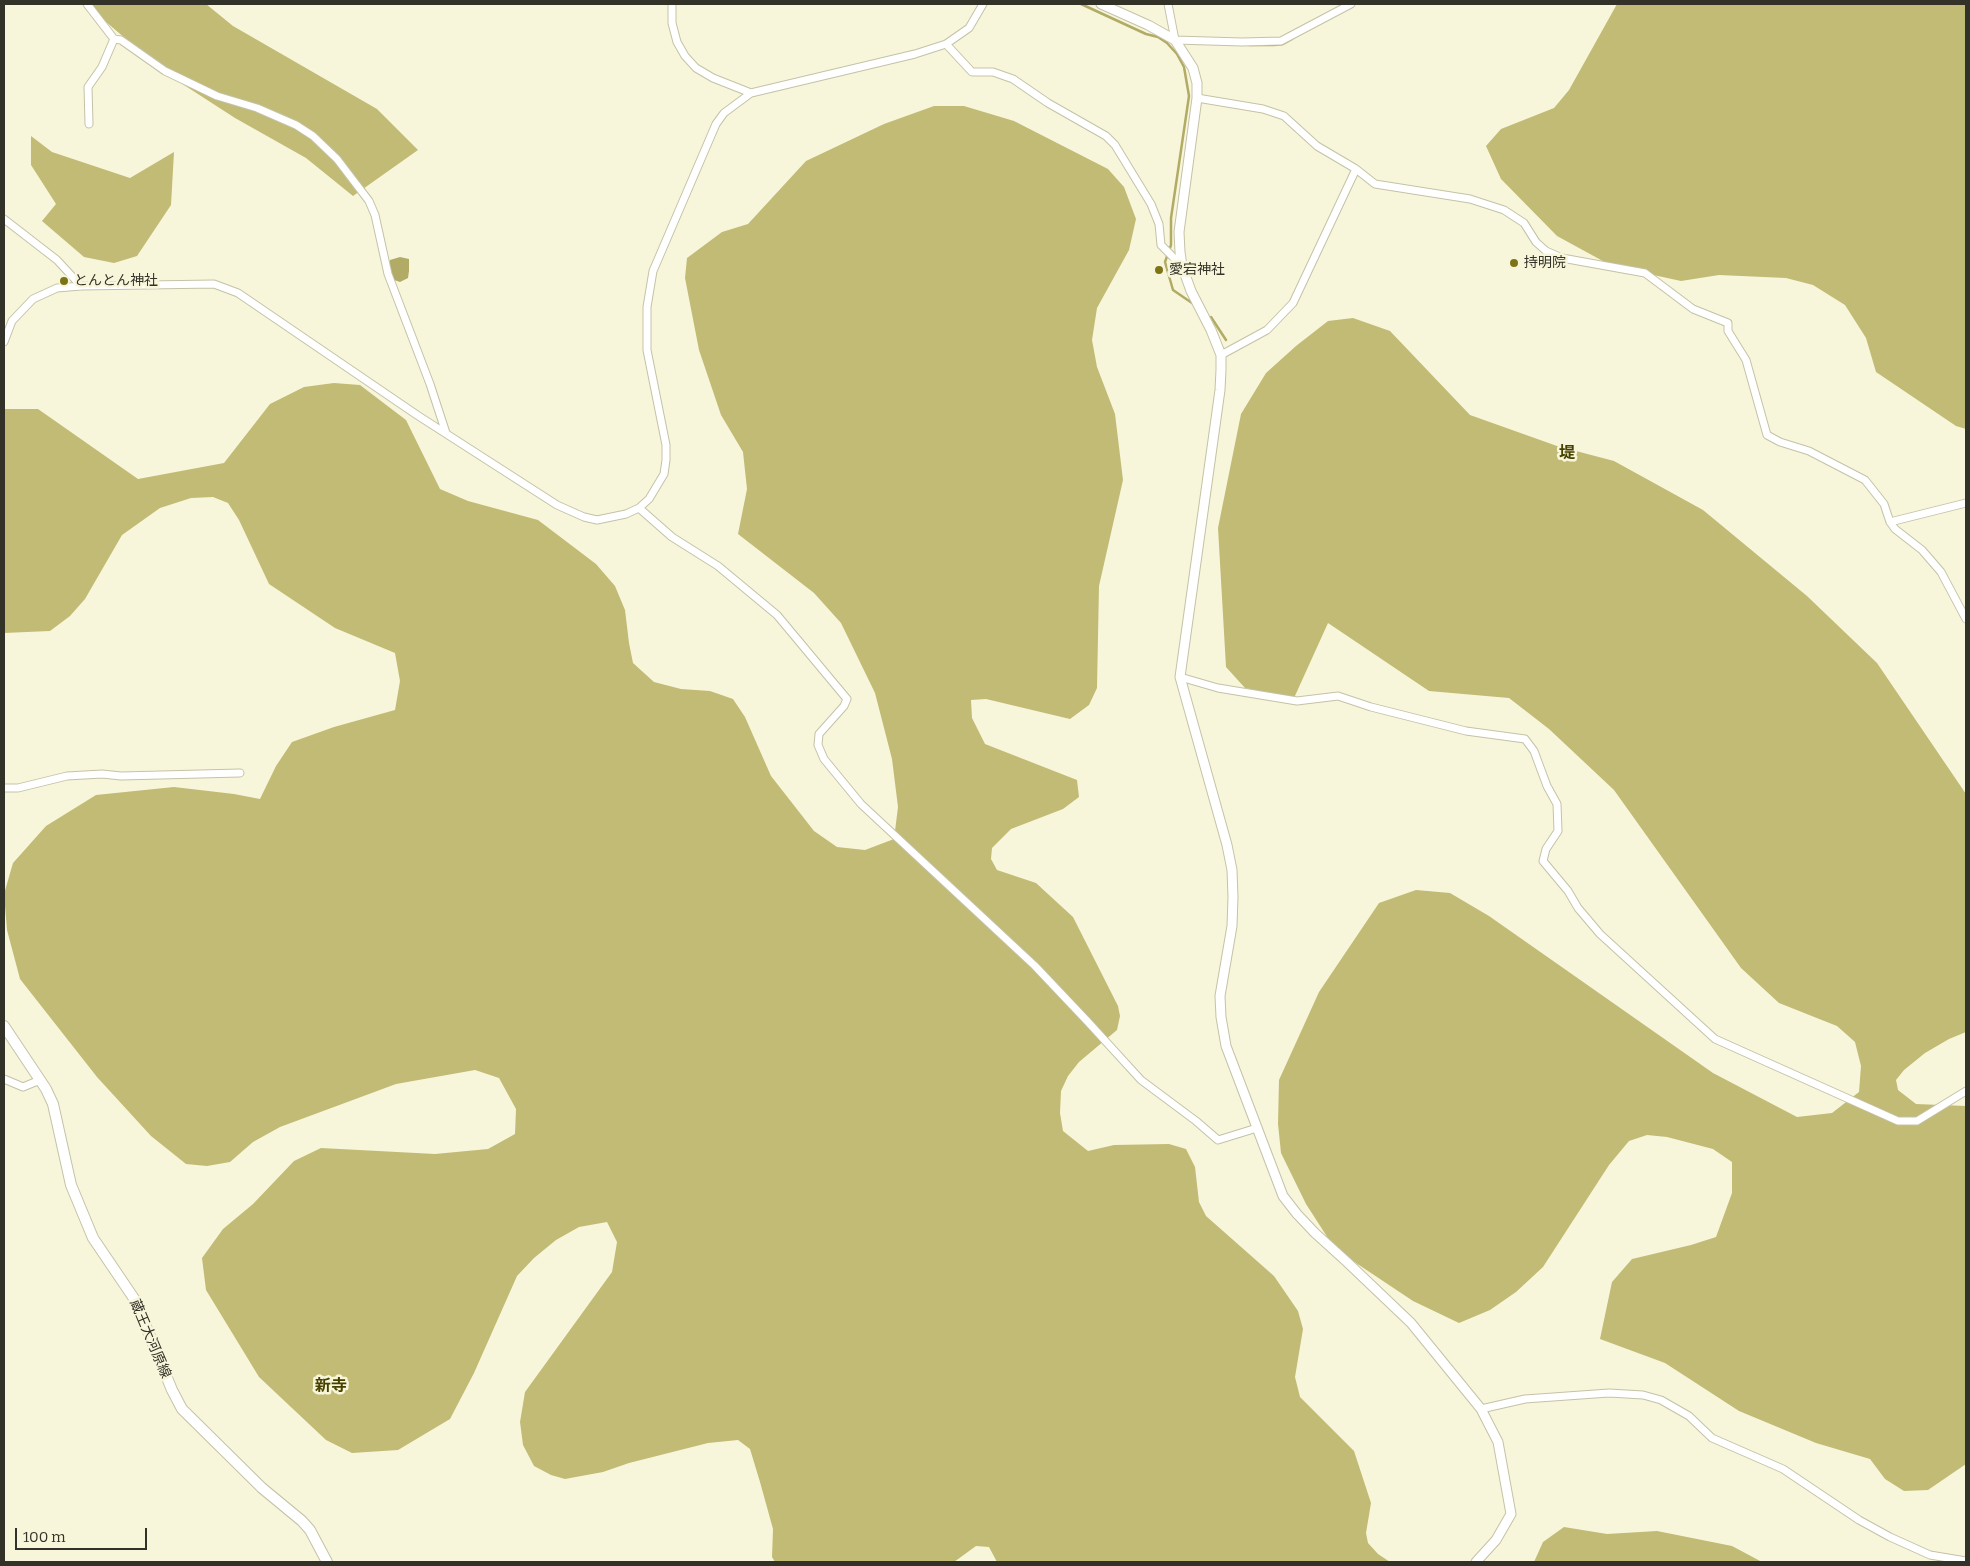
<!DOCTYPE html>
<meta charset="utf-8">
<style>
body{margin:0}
#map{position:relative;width:1970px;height:1566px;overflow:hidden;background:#f8f6da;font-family:Bitter,serif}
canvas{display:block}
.frame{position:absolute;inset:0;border:5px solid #333228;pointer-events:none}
.scale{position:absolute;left:15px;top:1528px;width:132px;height:22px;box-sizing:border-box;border:2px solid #333228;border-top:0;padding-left:6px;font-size:15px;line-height:18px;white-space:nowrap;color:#333228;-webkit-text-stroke:4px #f8f6da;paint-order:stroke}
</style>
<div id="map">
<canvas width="1970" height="1566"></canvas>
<div class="frame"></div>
<div class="scale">100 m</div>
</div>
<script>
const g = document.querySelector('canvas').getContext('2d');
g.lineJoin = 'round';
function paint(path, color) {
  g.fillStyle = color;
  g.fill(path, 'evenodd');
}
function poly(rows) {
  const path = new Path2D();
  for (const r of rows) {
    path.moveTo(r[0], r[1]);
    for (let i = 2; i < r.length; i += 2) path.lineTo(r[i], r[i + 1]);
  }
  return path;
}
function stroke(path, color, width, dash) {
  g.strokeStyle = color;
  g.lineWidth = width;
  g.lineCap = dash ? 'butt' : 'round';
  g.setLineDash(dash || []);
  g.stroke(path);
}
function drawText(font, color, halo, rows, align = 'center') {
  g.font = font + ' Bitter,"Noto Sans JP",serif';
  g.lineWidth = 5;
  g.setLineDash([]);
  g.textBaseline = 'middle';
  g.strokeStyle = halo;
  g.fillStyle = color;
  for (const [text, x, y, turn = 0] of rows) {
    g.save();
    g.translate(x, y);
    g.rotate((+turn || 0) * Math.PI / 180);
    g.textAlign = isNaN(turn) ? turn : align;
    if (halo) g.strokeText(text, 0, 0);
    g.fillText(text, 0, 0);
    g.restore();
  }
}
paint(poly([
 [85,4,206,4,233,26,377,109,418,150,353,196,306,158,235,118,167,74],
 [1617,4,1966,4,1966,429,1956,426,1876,372,1866,338,1845,305,1813,285,1786,278,1719,275,1681,281,1612,266,1557,236,1501,179,1486,146,1501,129,1554,108,1569,90],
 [934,106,964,106,1014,121,1108,169,1124,187,1136,219,1129,250,1097,308,1092,340,1097,367,1115,414,1123,480,1099,586,1097,688,1089,705,1070,719,986,699,971,700,972,718,985,744,1077,780,1079,797,1063,809,1011,829,992,848,991,859,997,870,1036,883,1073,917,1118,1006,1120,1016,1117,1030,1079,1062,1068,1076,1061,1091,1060,1113,1063,1131,1088,1151,1114,1145,1169,1144,1186,1149,1195,1167,1199,1202,1206,1216,1274,1276,1298,1311,1303,1329,1295,1377,1300,1397,1354,1451,1371,1503,1366,1533,1368,1543,1378,1554,1390,1562,997,1562,989,1547,976,1546,954,1562,775,1562,772,1557,773,1529,760,1482,750,1449,738,1440,708,1443,629,1463,603,1472,565,1479,551,1475,534,1466,523,1445,520,1422,525,1392,612,1272,617,1242,607,1222,579,1227,556,1240,534,1258,517,1276,474,1373,450,1419,398,1450,352,1453,326,1440,259,1377,206,1290,202,1258,223,1229,253,1204,294,1161,321,1148,435,1154,488,1149,515,1134,516,1109,499,1078,475,1070,396,1084,280,1127,253,1142,230,1162,207,1166,186,1164,151,1136,97,1077,20,979,7,930,4,894,13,863,46,826,96,795,174,787,234,794,260,799,276,766,292,742,334,727,395,710,400,681,395,653,335,628,269,584,239,520,228,503,213,497,191,498,160,508,122,535,85,599,70,616,50,631,4,633,4,409,38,409,138,479,224,463,270,404,304,387,334,383,360,385,406,420,440,489,468,501,538,520,596,564,615,586,625,610,629,643,633,663,654,682,681,689,710,691,733,699,745,717,771,776,814,831,837,847,865,850,894,839,898,807,892,759,875,693,841,623,814,593,738,534,747,489,743,452,721,415,699,350,685,278,687,258,722,232,748,224,806,161,884,124],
 [31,136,52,152,130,178,174,152,171,205,137,256,114,263,84,257,42,221,56,204,31,165],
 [1353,318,1390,331,1470,415,1557,446,1614,461,1703,510,1807,596,1877,663,1966,794,1966,1032,1949,1039,1925,1053,1904,1070,1896,1080,1898,1090,1916,1104,1966,1106,1966,1464,1928,1490,1904,1491,1885,1479,1870,1459,1816,1443,1739,1411,1665,1363,1600,1339,1612,1282,1632,1259,1691,1245,1716,1237,1732,1193,1732,1162,1713,1149,1667,1137,1647,1135,1629,1141,1609,1165,1543,1267,1516,1292,1490,1310,1459,1323,1413,1301,1335,1249,1306,1204,1281,1153,1278,1124,1279,1080,1319,992,1379,903,1416,890,1450,893,1489,916,1713,1073,1797,1117,1832,1113,1859,1092,1861,1066,1855,1042,1837,1026,1779,1003,1741,968,1614,790,1549,729,1509,698,1429,691,1328,623,1294,698,1245,688,1226,667,1218,528,1241,414,1266,373,1296,346,1328,321],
 [1564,1527,1607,1534,1657,1531,1732,1546,1762,1562,1534,1562,1543,1542]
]), '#c1bb75');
paint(poly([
 [400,257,409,259,409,271,408,278,400,282,394,280,391,276,390,268,390,260]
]), '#b1ab66');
stroke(poly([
 [1081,4,1146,34,1158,37,1167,43,1177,54,1184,67,1189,96,1171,218,1171,245,1165,262,1173,290,1192,303],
 [1249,45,1274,45,1283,44,1292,39],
 [1211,317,1226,340]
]), '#b1ab66', 2.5);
const minor = poly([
 [87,4,114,39,121,40,165,71,217,96,257,108,296,125,313,136,337,159,369,201,375,215,388,274,430,384,446,433],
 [672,4,672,23,677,42,685,56,696,68,713,78,751,93],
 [1168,4,1175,40,1242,42,1281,41,1351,4],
 [946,44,972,72,993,72,1013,79,1048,103,1106,136,1115,145,1151,204,1159,224,1161,245,1182,266],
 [1197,98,1263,109,1284,116,1317,146,1356,169,1375,184,1470,199,1504,210,1524,223,1536,242,1546,251,1562,258,1645,273,1693,309,1728,323,1728,331,1746,360,1767,435,1780,442,1809,451,1865,480,1884,504,1890,522,1895,529,1922,550,1941,572,1966,619],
 [89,124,88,87,102,67,114,39],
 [4,219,57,260,81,286],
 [4,342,12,321,33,299,57,288,81,286,214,284,238,293,417,415,557,505,584,517,597,520,626,514,639,508,649,499,664,474,666,460,666,445,647,350,647,307,653,271,716,124,724,113,751,93,915,54,946,44,969,28,983,4],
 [1221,355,1267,330,1293,303,1356,169],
 [639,508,672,537,718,566,777,615,847,699,844,706,819,734,818,745,824,759,861,804,1035,966,1088,1022,1141,1080,1196,1121,1218,1140,1257,1128],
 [1890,522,1966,503],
 [1180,677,1218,688,1297,701,1338,696,1371,707,1466,731,1525,739,1534,751,1547,786,1557,804,1558,831,1546,849,1543,861,1568,891,1578,908,1600,934,1715,1039,1898,1121,1917,1121,1966,1091],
 [4,788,18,788,67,776,102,774,121,776,240,773],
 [4,1079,23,1087,40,1080],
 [1481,1409,1525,1399,1609,1393,1643,1395,1661,1400,1689,1416,1712,1438,1783,1469,1859,1520,1890,1537,1930,1555,1966,1561]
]);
const tertiary = poly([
 [1101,4,1148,25,1175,40,1193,68,1197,83,1197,98,1179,232,1180,252,1182,266,1191,291,1211,330,1221,355,1221,370,1220,390,1180,677,1227,845,1232,870,1233,897,1232,926,1220,996,1221,1017,1226,1046,1283,1196,1297,1214,1315,1233,1347,1262,1411,1323,1481,1409,1498,1442,1511,1514,1496,1540,1476,1562]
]);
const secondary = poly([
 [4,1026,46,1089,53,1104,71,1185,93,1238,135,1300,172,1390,182,1409,262,1488,302,1521,310,1530,327,1562]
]);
stroke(minor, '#c4c2a7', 9);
stroke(tertiary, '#c4c2a7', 11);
stroke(secondary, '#c4c2a7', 12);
stroke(minor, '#fff', 7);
stroke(tertiary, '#fff', 9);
stroke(secondary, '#fff', 10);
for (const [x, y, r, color] of [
 [1514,263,5,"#7d7418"],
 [1159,270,5,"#7d7418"],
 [64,281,5,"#7d7418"]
]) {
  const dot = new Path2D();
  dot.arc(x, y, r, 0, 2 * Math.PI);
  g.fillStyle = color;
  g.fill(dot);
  stroke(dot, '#f8f6da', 2);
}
drawText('14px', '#333228', '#f8f6da', [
 ["持明院",1524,263],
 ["愛宕神社",1169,270],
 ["とんとん神社",74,281]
], 'left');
drawText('14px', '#333228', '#f8f6da', [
 ["蔵王大河原線",150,1339,67]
]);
drawText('bold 16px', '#474100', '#f8f6da', [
 ["堤",1567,454],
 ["新寺",331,1387]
]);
</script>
